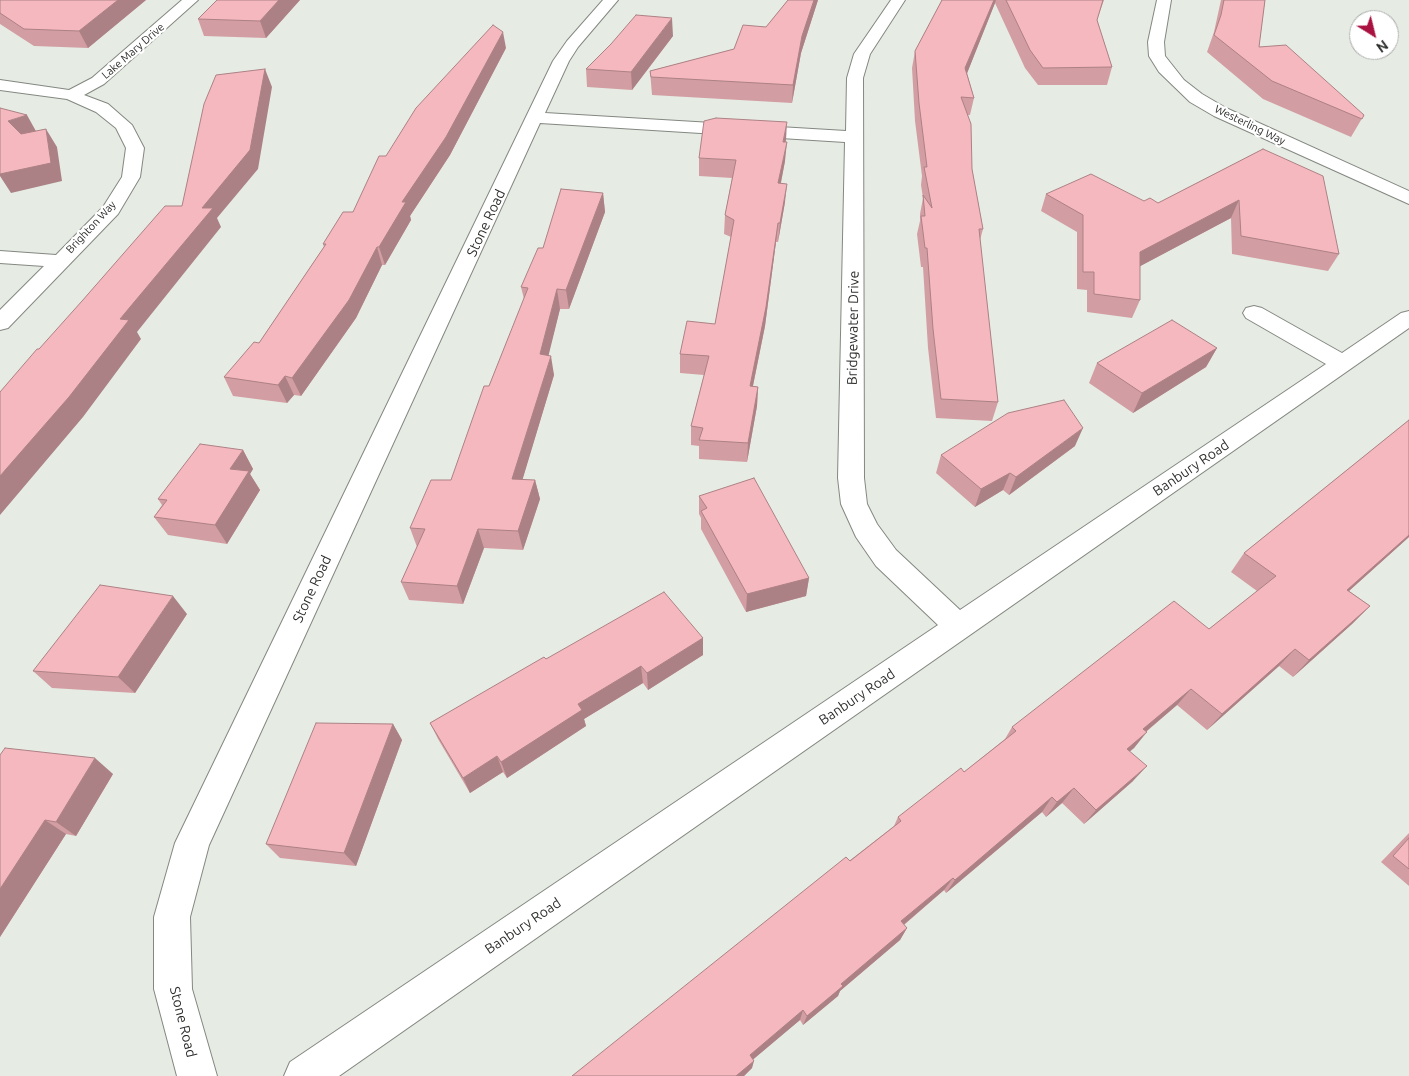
<!DOCTYPE html>
<style>
body{margin:0}
#map{position:relative;width:1409px;height:1076px;overflow:hidden;background:#e6ece4;font-family:Ubuntu,sans-serif}
canvas{display:block}
.north{position:absolute;left:1349px;top:10px;width:50px;height:50px;box-sizing:border-box;background:#fff;border:1px solid #abacab;border-radius:50%;rotate:144deg;font-size:14px;font-weight:700;line-height:20px;text-align:center;color:#2d2f2c}
.north::after{content:'';display:block;margin:auto;width:18px;height:22px;background:#a91240;clip-path:polygon(50% 0,100% 100%,50% 72%,0 100%)}
</style>
<div id="map">
<canvas width="1409" height="1076"></canvas>
<div class="north">N</div>
</div>
<script>
const g = document.querySelector('canvas').getContext('2d');
g.lineJoin = 'round';
function poly(rows) {
  const path = new Path2D();
  for (const r of rows) {
    path.moveTo(r[0], r[1]);
    for (let i = 2; i < r.length; i += 2) path.lineTo(r[i], r[i + 1]);
  }
  return path;
}
function stroke(path, color, width, dash) {
  g.strokeStyle = color;
  g.lineWidth = width;
  g.lineCap = dash ? 'butt' : 'round';
  g.setLineDash(dash || []);
  g.stroke(path);
}
function paint(path, color) {
  g.fillStyle = color;
  g.fill(path, 'evenodd');
}
function drawText(font, color, halo, rows, align = 'center') {
  g.font = font + ' Ubuntu,sans-serif';
  g.lineWidth = 4.5;
  g.setLineDash([]);
  g.textBaseline = 'middle';
  g.strokeStyle = halo;
  g.fillStyle = color;
  for (const [text, x, y, turn = 0] of rows) {
    g.save();
    g.translate(x, y);
    g.rotate((+turn || 0) * Math.PI / 180);
    g.textAlign = isNaN(turn) ? turn : align;
    if (halo) g.strokeText(text, 0, 0);
    g.fillText(text, 0, 0);
    g.restore();
  }
}
const minor = poly([
 [182,0,198,0,104,84,84,95,108,104,132,125,144,148,140,177,118,214,8,328,0,330,0,310,44,266,0,263,0,251,56,255,103,207,122,177,126,148,116,128,96,112,67,99,0,90,0,80,69,90,92,78,182,0],
 [603,0,618,0,578,47,569,61,545,113,846,131,847,78,854,54,891,0,905,0,870,54,863,78,864,478,867,504,877,524,896,550,960,610,1326,364,1246,318,1243,313,1246,308,1254,306,1262,308,1342,353,1401,313,1409,311,1409,328,339,1076,284,1076,290,1062,938,625,876,566,856,537,841,504,838,478,845,142,540,123,209,845,190,917,192,989,217,1076,177,1076,154,989,154,917,175,843,553,61,567,41,603,0],
 [1157,0,1171,0,1164,42,1165,56,1184,80,1202,94,1226,108,1409,191,1409,204,1214,116,1190,102,1159,72,1149,56,1148,42,1157,0]
]);
stroke(minor, '#838881', 2);
paint(minor, '#fff');
paint(poly([
 [0,0,146,0,88,48,34,46,0,24],
 [217,0,300,0,266,38,204,36,198,19],
 [788,0,818,0,801,53,792,103,652,95,650,71,734,49,766,27],
 [942,0,1104,0,1097,20,1112,67,1107,85,1038,85,1025,68,995,3,967,73,974,98,970,115,968,115,972,169,983,229,980,240,998,402,992,421,936,418,928,348,923,267,921,267,917,234,920,221,920,214,923,198,921,185,922,176,915,121,912,68,915,51],
 [1221,0,1265,0,1259,47,1364,115,1351,137,1263,99,1207,52,1214,32],
 [673,36,632,90,587,87,586,69,611,44],
 [506,48,450,155,410,216,411,220,385,265,382,265,356,318,301,396,294,395,287,403,233,396,224,377,259,343,324,247,323,244,353,212,386,156],
 [1263,149,1339,254,1328,271,1232,254,1231,218,1140,266,1140,300,1132,318,1087,312,1087,290,1077,289,1077,232,1041,211,1046,194,1158,203],
 [699,158,785,161,781,183,785,202,778,242,776,242,765,326,753,386,758,387,757,406,747,462,699,459,699,446,691,445,691,426,704,375,680,373,680,354,715,324,731,237,724,234,725,215,732,178,699,176],
 [603,193,605,212,569,309,560,309,548,355,554,375,522,480,535,480,540,499,523,550,484,548,463,604,409,600,401,582,417,547,410,528,451,480,524,299,521,287,543,248],
 [1217,348,1206,367,1133,413,1089,383,1097,363],
 [1409,420,1409,537,1349,591,1370,606,1352,624,1293,677,1279,666,1207,730,1177,705,1146,732,1134,748,1130,751,1133,781,1084,824,1062,803,1046,817,1042,812,946,893,944,890,904,925,907,928,900,940,840,991,838,996,803,1025,800,1020,753,1059,752,1068,744,1076,572,1076,894,826,898,817,964,772,1005,739,1012,727,1209,629,1257,591,1231,572,1244,553],
 [1075,446,1009,495,1003,490,975,507,936,473,941,455],
 [243,450,253,469,250,474,260,490,227,544,168,535,154,517,162,505,158,499],
 [699,496,809,578,806,596,746,612,701,529,701,518,699,514],
 [187,614,135,693,52,688,33,671],
 [703,638,703,655,648,690,643,683,584,719,586,726,507,778,503,772,470,793,438,739,430,723,546,659],
 [393,724,402,740,356,866,280,858,266,844],
 [0,755,113,774,76,836,66,834,0,937],
 [1409,833,1409,886,1381,862]
]), '#d39ea3');
paint(poly([
 [118,0,146,0,88,48,79,31],
 [279,0,300,0,266,38,260,21],
 [814,0,818,0,801,53,792,103,793,85,802,36],
 [994,0,996,0,995,3,962,86,965,68],
 [672,18,673,36,632,90,631,72],
 [503,32,506,48,450,155,410,216,411,220,385,265,379,247,402,202],
 [265,69,272,87,258,169,217,218,221,227,137,332,141,339,83,417,0,515,0,476,120,319,202,208],
 [27,115,37,133,19,139,8,121],
 [787,122,786,140,782,160,783,142],
 [46,129,57,147,62,181,11,193,0,176,0,174],
 [787,142,785,161,777,202,778,183],
 [787,184,785,202,778,242,780,223],
 [603,193,605,212,569,309,566,290],
 [1239,200,1231,218,1133,270,1140,252],
 [778,223,776,242,765,326,749,405,750,386],
 [377,247,382,265,356,318,301,396,292,378],
 [557,289,560,309,544,374,540,354],
 [1217,348,1206,367,1133,413,1142,393],
 [551,356,554,375,517,498,512,479],
 [285,376,294,395,287,403,278,385],
 [758,387,757,406,747,462,748,443],
 [1083,428,1075,446,1009,495,1016,477],
 [243,450,253,469,250,474,260,490,227,544,215,525,230,469],
 [1010,473,1003,490,975,507,981,489],
 [535,480,540,499,523,550,518,531],
 [478,529,484,548,463,604,457,586],
 [1409,535,1409,537,1330,608,1347,590],
 [809,578,806,596,746,612,747,594],
 [173,596,187,614,135,693,118,677],
 [1370,606,1352,624,1293,677,1309,660],
 [703,638,703,655,648,690,647,673],
 [1295,649,1279,666,1207,730,1222,714],
 [641,666,643,683,584,719,586,726,507,778,501,762,578,704],
 [1191,689,1177,705,1130,745,1143,729],
 [393,724,402,740,356,866,344,853],
 [1147,732,1134,748,1115,764,1127,749],
 [497,756,503,772,470,793,463,778],
 [95,758,113,774,76,836,56,822],
 [1147,766,1133,781,1084,824,1096,810],
 [1074,788,1062,803,1046,817,1057,802],
 [1052,797,1042,812,946,893,955,880],
 [45,820,66,834,0,937,0,889],
 [953,878,944,890,894,933,901,921],
 [907,928,900,940,840,991,838,996,803,1025,807,1016,841,984],
 [803,1010,800,1020,749,1063,750,1055],
 [754,1061,752,1068,744,1076,736,1076]
]), '#ac8185');
const building = poly([
 [0,0,118,0,79,31,24,29,0,13,0,0],
 [217,0,279,0,260,21,198,19,217,0],
 [788,0,814,0,802,36,793,85,651,77,650,71,734,49,743,25,766,27,788,0],
 [942,0,994,0,965,68,974,98,961,97,971,124,972,169,983,229,979,229,998,402,941,399,933,329,927,248,925,248,921,216,925,216,923,195,932,208,924,167,927,167,919,103,915,51,942,0],
 [1006,0,1103,0,1097,20,1112,67,1043,68,1030,50,1006,0],
 [1224,0,1265,0,1259,47,1286,45,1364,115,1362,119,1272,81,1214,35,1221,15,1224,0],
 [636,15,672,18,631,72,586,69,611,44,636,15],
 [493,25,503,32,446,137,402,202,406,202,379,247,377,247,349,300,292,378,285,376,278,385,224,377,254,342,259,343,326,244,323,244,343,212,353,212,379,156,386,156,416,108,493,25],
 [265,69,250,150,202,208,213,208,120,319,129,320,69,397,0,476,0,392,37,349,39,349,82,301,165,206,182,206,204,104,216,75,265,69],
 [0,108,27,115,8,121,21,134,46,129,51,163,0,174,0,108],
 [716,118,787,122,783,142,787,142,778,183,787,184,780,223,778,223,766,307,750,386,758,387,748,443,699,440,703,428,691,426,709,356,680,354,687,321,715,324,734,220,725,215,736,160,699,158,704,121,716,118],
 [1263,149,1323,176,1339,254,1241,236,1239,200,1140,252,1140,300,1094,294,1094,272,1083,272,1083,215,1046,194,1091,174,1144,201,1150,198,1158,203,1263,149],
 [561,189,603,193,566,290,557,289,540,354,551,356,512,479,535,480,518,531,478,529,457,586,401,582,425,529,410,528,431,480,451,480,484,386,489,386,528,288,521,287,538,248,543,248,561,189],
 [1172,320,1217,348,1142,393,1097,363,1172,320],
 [1064,400,1083,428,1016,477,1010,473,981,489,941,455,1008,413,1064,400],
 [1409,420,1409,535,1347,590,1370,606,1309,660,1295,649,1222,714,1191,689,1143,729,1147,732,1127,749,1147,766,1096,810,1074,788,1057,802,1052,797,955,880,953,878,901,921,907,928,841,984,843,986,807,1016,803,1010,750,1055,754,1061,736,1076,572,1076,846,857,850,861,901,821,898,817,961,768,964,772,1016,731,1012,727,1174,601,1209,629,1276,576,1244,553,1409,420],
 [200,444,243,450,230,469,249,471,215,525,154,517,167,500,158,499,200,444],
 [754,478,809,578,747,594,701,511,707,508,699,496,754,478],
 [100,585,173,596,118,677,33,671,100,585],
 [664,592,703,638,647,673,641,666,578,704,582,710,501,762,497,756,463,778,430,723,544,657,546,659,664,592],
 [316,723,393,724,344,853,266,844,316,723],
 [5,748,95,758,56,822,45,820,0,889,0,755,5,748],
 [1409,838,1409,869,1393,856,1409,838]
]);
paint(building, '#f5b8be');
stroke(building, '#ac8185', 1);
drawText('11px', '#2d2f2c', '#fff', [
 ["Lake Mary Drive",133,51,-41],
 ["Westerling Way",1250,125,26],
 ["Brighton Way",91,227,-47]
]);
drawText('14px', '#2d2f2c', '#fff', [
 ["Stone Road",486,223,-65],
 ["Bridgewater Drive",853,328,-89],
 ["Banbury Road",1191,468,-34],
 ["Stone Road",312,589,-65],
 ["Banbury Road",857,697,-34],
 ["Banbury Road",523,926,-34],
 ["Stone Road",183,1022,76]
]);
</script>
